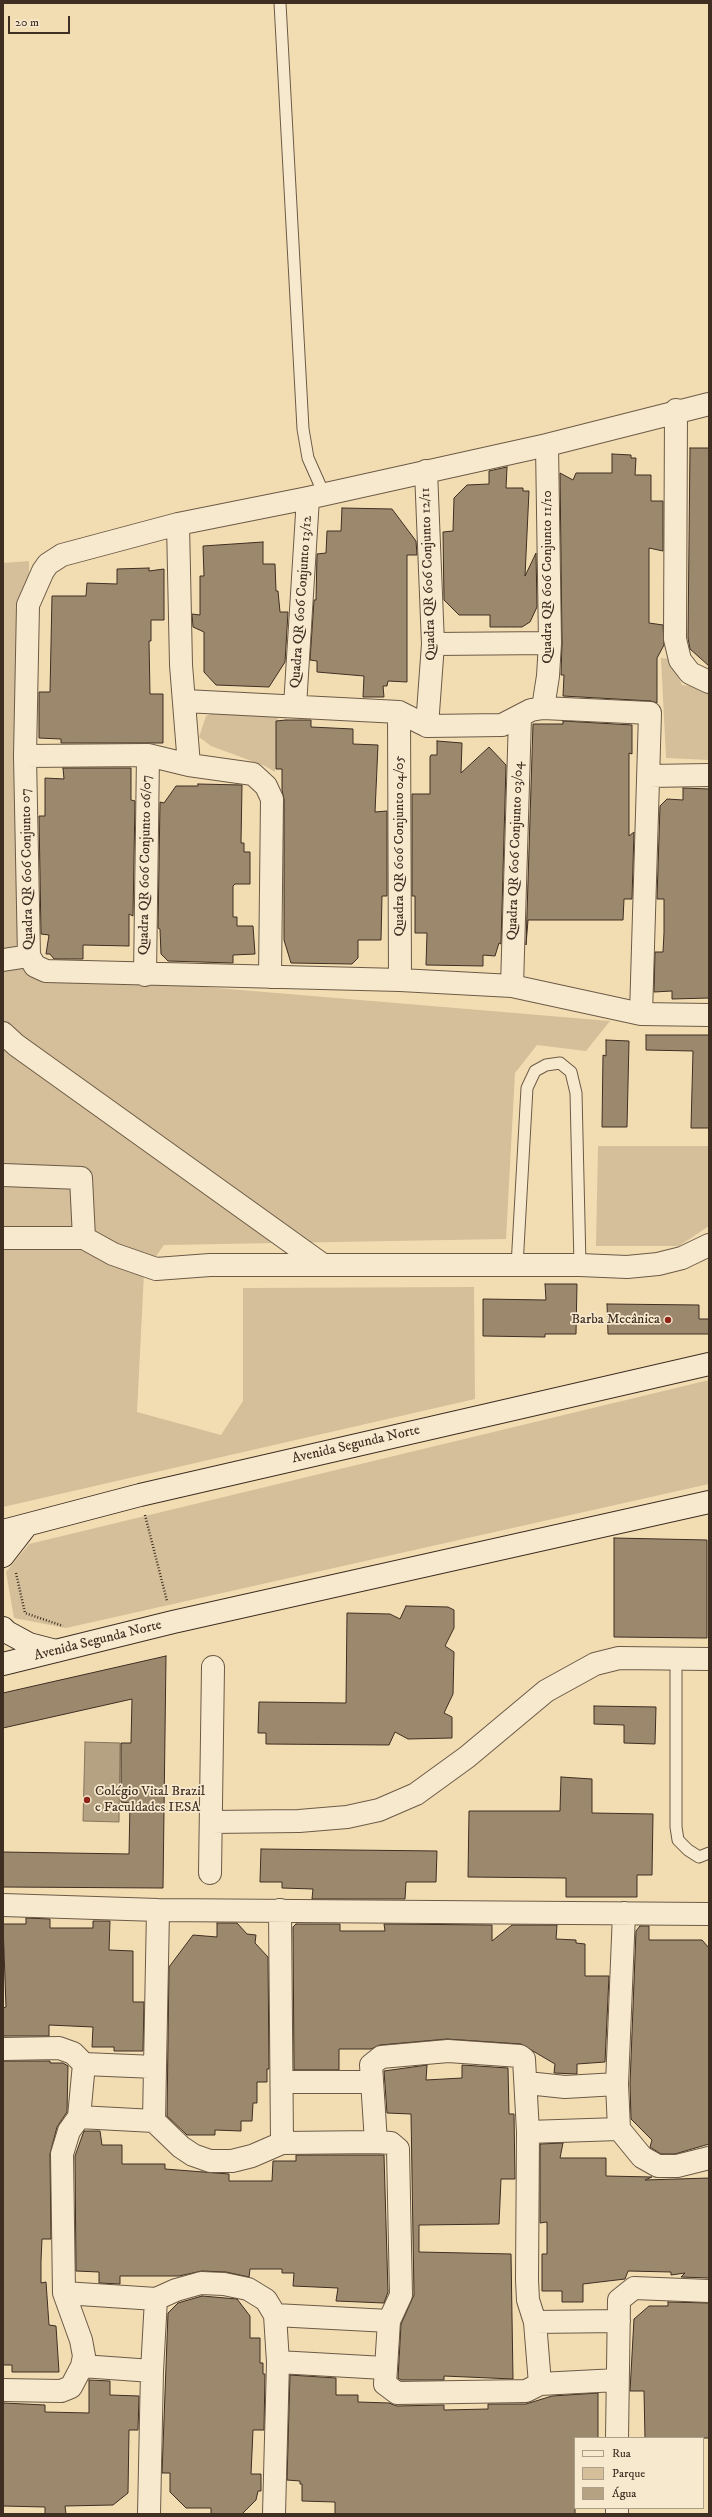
<!DOCTYPE html>
<meta charset="utf-8">
<style>
body{margin:0}
#map{position:relative;width:712px;height:2517px;overflow:hidden;background:#f2ddb3;font-family:"IM FELL DW Pica",serif}
canvas{display:block}
.frame{position:absolute;inset:0;border:4px solid #3f2e22;pointer-events:none}
.legend{position:absolute;left:574px;top:2437px;width:130px;height:72px;box-sizing:border-box;background:#f7e9ce;border:1px solid #ad9e89;margin:0;padding:5px 7px;list-style:none;font-size:12px;color:#3f2e22}
.legend li{display:flex;align-items:center;gap:8px;height:20px}
.legend b{width:20px;border:1px solid #ad9e89}
.scale{position:absolute;left:8px;top:16px;width:62px;height:18px;box-sizing:border-box;border:2px solid #3f2e22;border-top:0;padding-left:5px;font-size:12px;line-height:14px;white-space:nowrap;color:#3f2e22;-webkit-text-stroke:3px #f7e9ce;paint-order:stroke}
</style>
<div id="map">
<canvas width="712" height="2517"></canvas>
<div class="frame"></div>
<ul class="legend">
<li><b style="height:5px;background:#f7e9ce"></b>Rua</li>
<li><b style="height:11px;background:#d4bf9a"></b>Parque</li>
<li><b style="height:11px;background:#b5a282"></b>Água</li>
</ul>
<div class="scale">20 m</div>
</div>
<script>
const g = document.querySelector('canvas').getContext('2d');
g.lineJoin = 'round';
function paint(path, color) {
  g.fillStyle = color;
  g.fill(path, 'evenodd');
}
function poly(rows) {
  const path = new Path2D();
  for (const r of rows) {
    path.moveTo(r[0], r[1]);
    for (let i = 2; i < r.length; i += 2) path.lineTo(r[i], r[i + 1]);
  }
  return path;
}
function stroke(path, color, width, dash) {
  g.strokeStyle = color;
  g.lineWidth = width;
  g.lineCap = dash ? 'butt' : 'round';
  g.setLineDash(dash || []);
  g.stroke(path);
}
function drawText(font, color, halo, rows, align = 'center') {
  g.font = font + ' "IM FELL DW Pica",serif';
  g.lineWidth = 3.5;
  g.setLineDash([]);
  g.textBaseline = 'middle';
  g.strokeStyle = halo;
  g.fillStyle = color;
  for (const [text, x, y, turn = 0] of rows) {
    g.save();
    g.translate(x, y);
    g.rotate((+turn || 0) * Math.PI / 180);
    g.textAlign = isNaN(turn) ? turn : align;
    if (halo) g.strokeText(text, 0, 0);
    g.fillText(text, 0, 0);
    g.restore();
  }
}
paint(poly([
 [29,561,27,972,610,1021,586,1051,537,1045,515,1073,506,1239,164,1245,144,1273,137,1412,221,1435,243,1401,243,1288,474,1287,475,1399,3,1507,3,563],
 [661,658,670,659,682,685,709,688,709,760,666,758],
 [278,710,275,772,265,766,211,746,199,737,206,716,217,711],
 [598,1146,709,1146,709,1226,679,1246,596,1246],
 [709,1380,709,1484,66,1628,14,1618,6,1572,29,1544]
]), '#d4bf9a');
const water = poly([
 [85,1742,120,1743,119,1822,83,1821,85,1742]
]);
paint(water, '#b5a282');
stroke(water, '#86745c', 1);
const building = poly([
 [690,448,709,448,709,666,690,649,688,638,690,448],
 [612,454,631,455,631,458,636,458,635,475,651,475,651,501,663,501,663,551,649,548,649,623,663,625,664,645,657,658,657,703,651,701,563,696,564,675,561,675,562,643,560,473,573,480,576,473,612,473,612,454],
 [507,467,506,488,523,488,523,491,529,491,525,576,536,553,537,607,530,622,522,627,490,627,490,615,459,615,444,600,443,532,453,531,454,498,467,485,489,484,489,471,507,467],
 [342,508,392,509,416,541,417,555,407,555,407,682,388,681,387,686,383,686,384,697,363,697,364,676,317,672,317,661,310,660,314,600,316,600,317,554,326,553,327,531,341,531,342,508],
 [263,542,263,564,275,564,276,591,278,591,280,612,288,612,285,662,269,687,216,685,204,672,204,632,193,627,192,614,200,615,200,576,204,576,203,546,263,542],
 [149,568,149,571,164,569,164,620,151,620,151,641,149,641,150,694,163,694,163,743,61,743,61,739,39,738,39,692,50,692,52,596,86,596,87,583,117,584,117,569,149,568],
 [286,720,311,720,311,727,353,729,353,744,378,745,375,812,387,811,387,896,382,896,381,940,358,940,358,958,352,964,291,963,284,940,284,799,282,790,282,769,276,769,276,721,286,720],
 [563,721,632,725,632,754,629,753,629,836,634,832,632,899,624,899,623,920,528,920,526,945,533,724,563,724,563,721],
 [437,741,462,743,461,773,489,747,506,765,501,944,499,943,495,956,483,955,483,966,426,965,427,933,415,933,415,896,412,896,412,794,430,794,430,757,431,755,437,755,437,741],
 [63,768,131,768,131,800,135,801,133,916,129,914,129,946,83,945,83,959,54,959,50,954,46,954,49,935,41,934,39,816,45,816,45,778,64,779,63,768],
 [198,784,242,785,241,843,244,843,244,852,250,852,250,884,235,884,233,886,233,917,237,917,237,926,253,926,255,954,233,955,233,963,168,961,161,954,160,929,158,928,160,802,164,803,176,786,198,786,198,784],
 [683,788,709,789,709,998,672,999,672,991,654,992,655,952,663,952,664,933,664,899,657,899,660,806,667,799,683,800,683,788],
 [646,1035,709,1035,709,1128,691,1128,693,1051,646,1050,646,1035],
 [606,1040,629,1041,627,1127,602,1127,603,1055,606,1056,606,1040],
 [545,1284,577,1284,576,1334,545,1334,545,1337,483,1336,483,1299,546,1300,545,1284],
 [607,1304,699,1305,699,1319,709,1319,709,1334,608,1334,607,1304],
 [614,1538,707,1540,707,1638,614,1637,614,1538],
 [406,1606,448,1607,454,1610,454,1628,445,1646,454,1652,453,1694,444,1713,452,1717,452,1738,408,1739,395,1732,389,1745,266,1744,266,1733,258,1733,259,1702,346,1703,347,1613,390,1614,400,1619,406,1606],
 [166,1656,163,1888,3,1887,3,1852,129,1854,130,1803,121,1802,121,1743,131,1743,132,1699,3,1728,3,1693,166,1656],
 [594,1706,656,1707,655,1744,624,1743,624,1725,594,1724,594,1706],
 [561,1777,592,1779,592,1813,653,1814,652,1875,637,1875,637,1897,566,1897,566,1878,468,1877,469,1811,560,1811,561,1777],
 [261,1849,437,1851,436,1882,406,1882,405,1899,312,1899,313,1889,282,1888,282,1882,260,1882,261,1849],
 [26,1918,50,1919,50,1928,93,1928,93,1921,110,1921,109,1950,133,1951,133,2002,144,2002,143,2051,114,2051,114,2047,92,2047,93,2027,49,2025,49,2036,3,2036,3,2008,6,2007,3,1924,26,1924,26,1918],
 [217,1923,237,1923,247,1934,256,1935,255,1943,268,1957,269,2069,267,2069,267,2082,257,2082,257,2103,253,2103,252,2121,241,2121,241,2131,215,2130,215,2135,187,2135,167,2116,169,1967,193,1935,217,1937,217,1923],
 [296,1924,340,1924,340,1931,385,1931,384,1924,492,1925,492,1941,512,1925,557,1925,556,1939,576,1940,576,1943,585,1944,585,1976,609,1976,605,2062,577,2064,577,2074,554,2073,555,2064,521,2044,447,2039,380,2045,371,2049,339,2049,339,2070,294,2070,293,1927,296,1924],
 [640,1926,649,1926,649,1940,702,1940,709,1948,709,2144,675,2154,661,2154,650,2147,652,2140,631,2119,630,2084,636,1931,640,1926],
 [3,2061,50,2061,50,2063,63,2063,68,2066,67,2112,57,2127,50,2154,51,2239,42,2239,41,2261,41,2283,46,2282,49,2325,56,2326,59,2372,12,2372,12,2365,3,2365,3,2061],
 [427,2065,426,2080,462,2078,462,2065,508,2068,509,2114,514,2114,515,2179,501,2179,499,2224,419,2225,419,2252,511,2254,513,2379,444,2376,444,2380,401,2380,398,2378,401,2324,414,2295,411,2114,387,2113,384,2071,427,2065],
 [84,2131,100,2131,102,2145,122,2145,122,2164,165,2164,165,2169,229,2174,229,2181,272,2181,273,2161,296,2161,296,2155,384,2155,388,2292,384,2303,336,2301,338,2288,293,2286,294,2273,282,2273,282,2269,250,2269,249,2277,226,2272,202,2271,179,2276,120,2276,120,2284,99,2283,99,2272,76,2271,75,2156,84,2131],
 [563,2143,560,2158,606,2158,606,2176,652,2177,645,2180,709,2178,709,2278,681,2277,685,2273,671,2275,671,2272,628,2271,625,2279,583,2284,583,2302,562,2302,562,2291,542,2291,542,2254,547,2254,547,2222,540,2223,540,2144,563,2143],
 [202,2296,237,2299,250,2316,250,2338,260,2338,260,2363,263,2363,263,2374,265,2374,264,2430,253,2430,251,2474,261,2474,261,2491,258,2491,256,2500,242,2514,211,2514,211,2508,186,2508,170,2492,170,2473,162,2473,168,2313,178,2303,202,2296],
 [668,2302,709,2303,709,2438,645,2438,644,2391,630,2391,634,2319,649,2306,668,2306,668,2302],
 [290,2375,336,2378,336,2395,358,2395,358,2402,389,2403,397,2406,444,2405,444,2410,488,2409,488,2404,526,2404,552,2396,598,2393,598,2438,575,2438,575,2514,335,2514,335,2502,302,2501,302,2484,300,2484,300,2481,287,2480,290,2375],
 [89,2380,110,2381,110,2395,139,2396,138,2430,129,2430,128,2493,113,2505,65,2506,66,2514,45,2514,45,2507,3,2506,3,2403,45,2405,45,2412,89,2413,89,2380]
]);
paint(building, '#9c896d');
stroke(building, '#3f2e22', 1);
const service = poly([
 [280,3,303,429,308,458,324,494],
 [517,1266,527,1088,535,1071,546,1065,560,1063,571,1072,576,1093,580,1265],
 [676,1659,676,1827,678,1840,688,1850,699,1857,709,1853]
]);
const minor = poly([
 [709,404,547,445,308,498,178,524,62,555,48,564,43,571,28,605,25,756,29,956,35,966,46,971,400,980,512,986,641,1014,709,1015],
 [676,410,675,639,680,660,690,673,709,682],
 [426,471,433,644,427,726],
 [433,644,550,643],
 [185,701,399,712,427,726,502,725,531,710,543,708,650,713,641,1014],
 [295,706,308,498],
 [543,708,548,676,550,643,547,445],
 [399,712,400,980],
 [25,756,148,755,189,765,181,665,178,524],
 [189,765,253,774,266,786,272,799,270,977],
 [649,776,709,775],
 [3,960,29,956],
 [145,975,148,755],
 [512,986,520,717],
 [3,1033,16,1045,323,1265],
 [3,1175,81,1178,84,1238,113,1254,156,1269,210,1265,580,1265,627,1267,658,1264,682,1258,709,1245],
 [3,1238,84,1238],
 [211,1822,299,1821,347,1817,379,1810,416,1794,467,1757,546,1691,595,1664,619,1658,709,1659],
 [210,1873,213,1667],
 [3,1905,158,1910,709,1914],
 [3,2049,59,2048,73,2053,84,2064,155,2067,158,1910],
 [155,2067,154,2121,181,2147,193,2155,210,2161,232,2161,252,2156,282,2143,280,1910],
 [283,2082,371,2082],
 [527,2083,565,2087,617,2084,624,1913],
 [79,2117,154,2121],
 [619,2129,642,2157,658,2166,677,2166,709,2158],
 [528,2132,619,2129,617,2084],
 [376,2142,371,2065,381,2057,448,2051,520,2056,524,2059,528,2132,527,2280,528,2300,535,2322,619,2321],
 [64,2293,156,2299],
 [275,2315,389,2321,401,2295,398,2149,391,2143,376,2142,282,2143],
 [389,2321,385,2384,397,2393,526,2391,540,2384,617,2380],
 [535,2322,540,2384],
 [278,2362,384,2368],
 [82,2366,84,2356,81,2340,64,2293,62,2154,69,2131,79,2117,84,2064],
 [3,2390,61,2391,71,2387,82,2366,152,2371],
 [617,2438,619,2300,634,2288,709,2291],
 [149,2514,152,2371,156,2299,176,2290,201,2283,224,2284,248,2289,266,2300,275,2315,278,2362,274,2514],
 [617,2514,617,2508]
]);
const secondary = poly([
 [3,1531,140,1495,709,1364],
 [3,1556,27,1525],
 [3,1628,7,1632,29,1644,56,1651],
 [3,1664,173,1622,709,1502]
]);
stroke(service, '#6c5a46', 13);
stroke(minor, '#6c5a46', 24);
stroke(secondary, '#3f2e22', 24);
stroke(poly([
 [145,1515,167,1601],
 [16,1573,25,1613,63,1626]
]), '#3f2e22', 2.5, [1, 2]);
stroke(service, '#f7e9ce', 11);
stroke(minor, '#f7e9ce', 22);
stroke(secondary, '#f7e9ce', 22);
for (const [x, y, r, color] of [
 [668,1320,4,"#8f2418"],
 [87,1800,4,"#8f2418"]
]) {
  const dot = new Path2D();
  dot.arc(x, y, r, 0, 2 * Math.PI);
  g.fillStyle = color;
  g.fill(dot);
  stroke(dot, '#f7e9ce', 1.5);
}
drawText('14px', '#3f2e22', '#f7e9ce', [
 ["Quadra QR 606 Conjunto 12/11",429,574,-92],
 ["Quadra QR 606 Conjunto 11/10",548,577,-90],
 ["Quadra QR 606 Conjunto 13/12",302,602,-86],
 ["Quadra QR 606 Conjunto 04/05",400,846,-90],
 ["Quadra QR 606 Conjunto 03/04",516,851,-88],
 ["Quadra QR 606 Conjunto 06/07",146,865,-89],
 ["Quadra QR 606 Conjunto 07",28,869,-91],
 ["Avenida Segunda Norte",356,1445,-13],
 ["Avenida Segunda Norte",98,1641,-14]
]);
drawText('14px', '#3f2e22', '#f7e9ce', [
 ["Barba Mecânica",660,1320],
 ["Colégio Vital Brazil",95,1792,"left"],
 ["e Faculdades IESA",95,1808,"left"]
], 'right');
</script>
